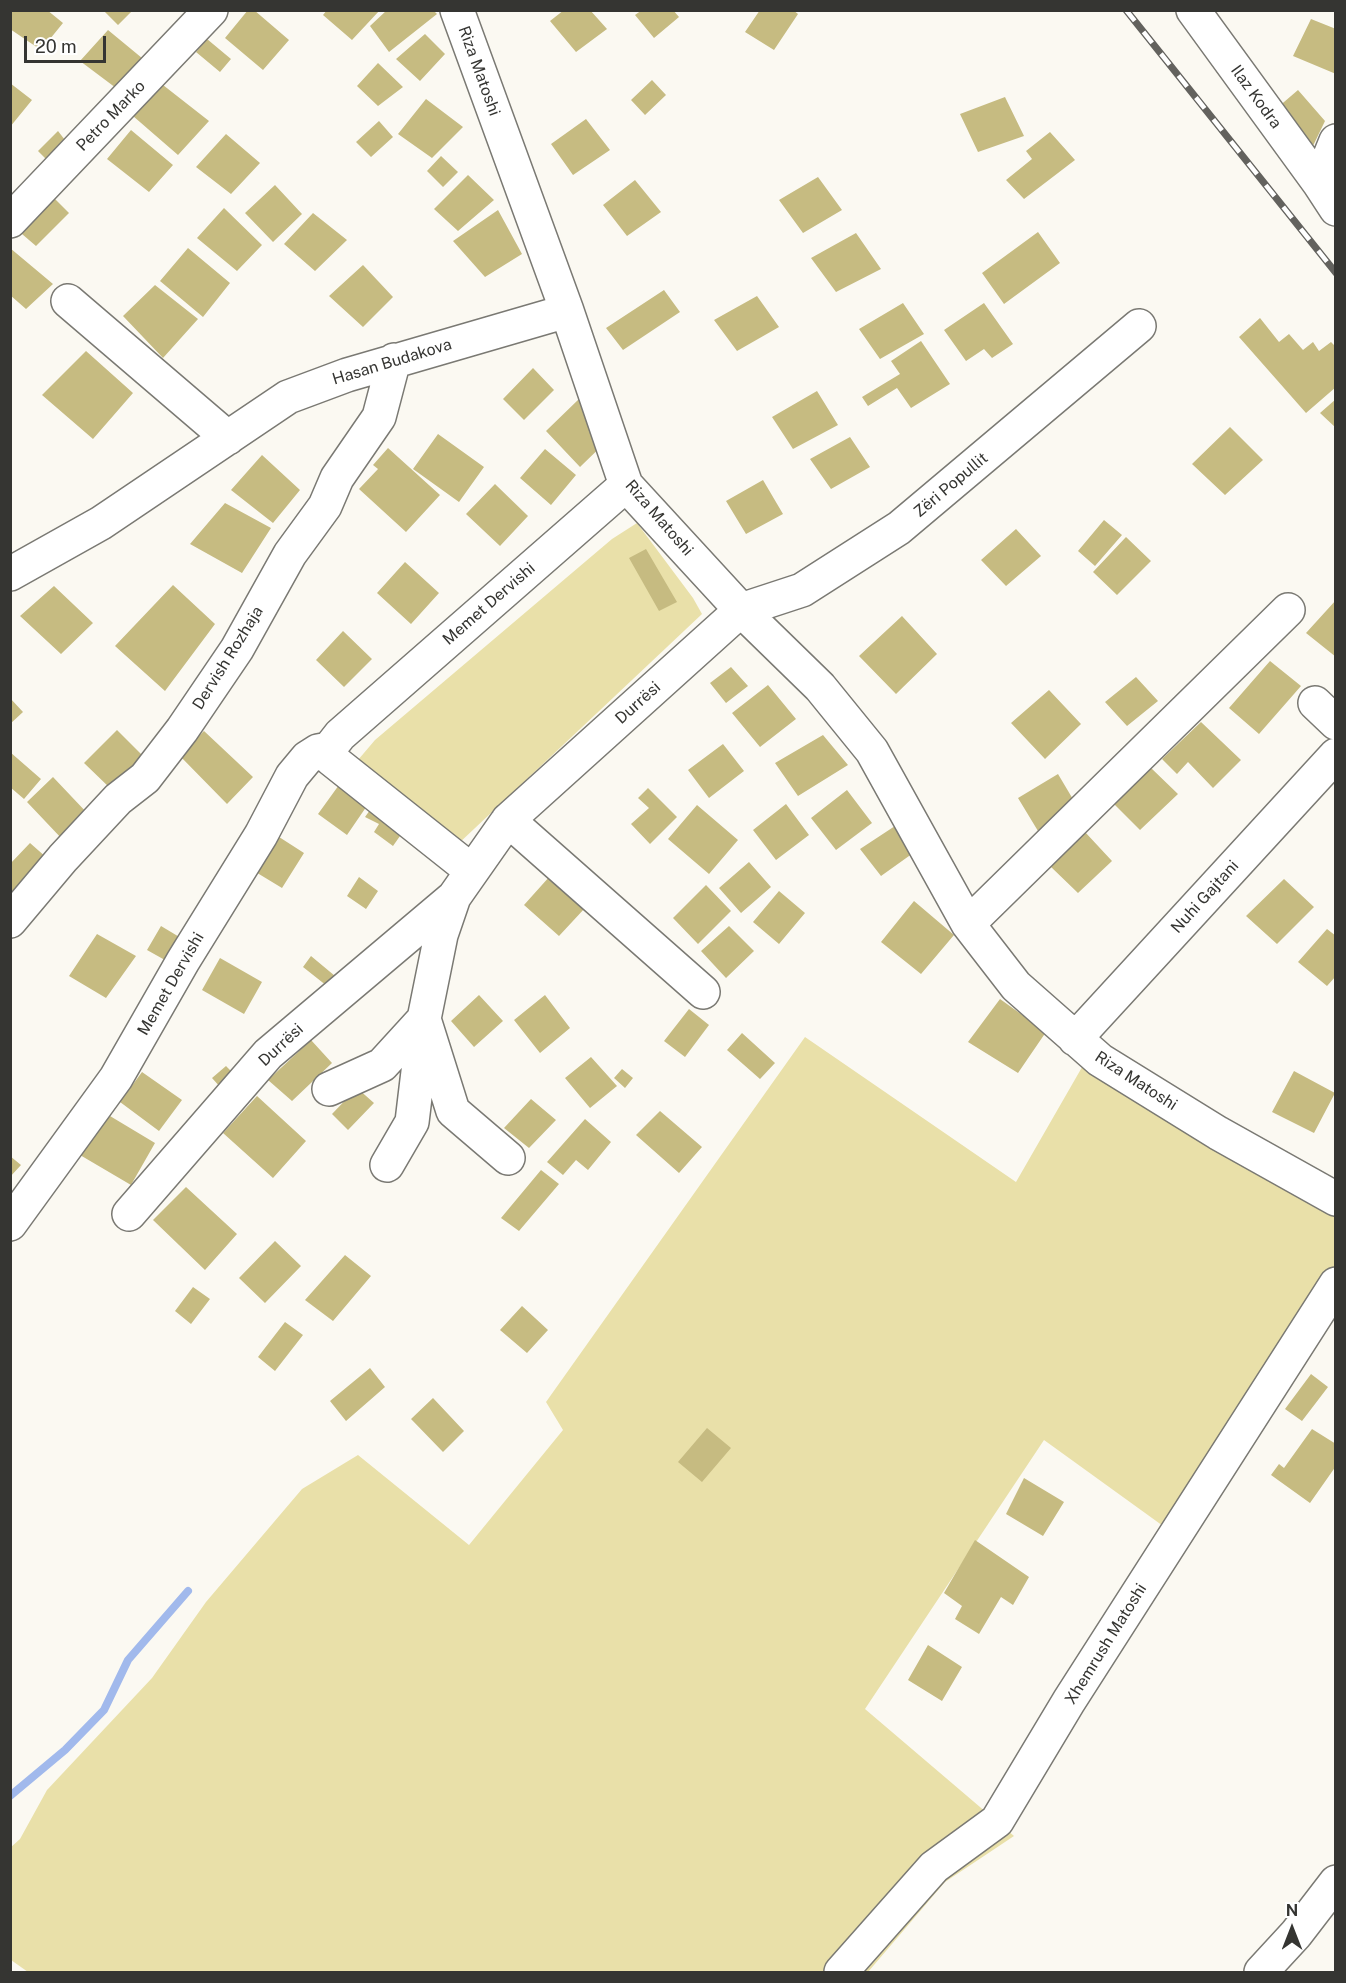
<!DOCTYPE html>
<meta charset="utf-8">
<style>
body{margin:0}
#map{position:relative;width:1346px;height:1983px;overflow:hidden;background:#fbf9f2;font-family:"Public Sans",sans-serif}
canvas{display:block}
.frame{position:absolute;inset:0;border:12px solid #353532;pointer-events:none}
.north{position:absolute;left:1262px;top:1899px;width:60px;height:60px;-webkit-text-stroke:4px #fff;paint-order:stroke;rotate:0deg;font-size:16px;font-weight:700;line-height:24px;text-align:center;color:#353532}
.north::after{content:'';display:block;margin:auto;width:21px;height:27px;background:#353532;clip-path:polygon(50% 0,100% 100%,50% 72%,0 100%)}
.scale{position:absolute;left:24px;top:36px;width:82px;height:27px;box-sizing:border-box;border:3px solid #353532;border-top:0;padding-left:8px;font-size:18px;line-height:21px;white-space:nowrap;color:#353532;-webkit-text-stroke:4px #fff;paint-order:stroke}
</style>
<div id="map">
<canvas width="1346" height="1983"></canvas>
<div class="frame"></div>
<div class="north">N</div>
<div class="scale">20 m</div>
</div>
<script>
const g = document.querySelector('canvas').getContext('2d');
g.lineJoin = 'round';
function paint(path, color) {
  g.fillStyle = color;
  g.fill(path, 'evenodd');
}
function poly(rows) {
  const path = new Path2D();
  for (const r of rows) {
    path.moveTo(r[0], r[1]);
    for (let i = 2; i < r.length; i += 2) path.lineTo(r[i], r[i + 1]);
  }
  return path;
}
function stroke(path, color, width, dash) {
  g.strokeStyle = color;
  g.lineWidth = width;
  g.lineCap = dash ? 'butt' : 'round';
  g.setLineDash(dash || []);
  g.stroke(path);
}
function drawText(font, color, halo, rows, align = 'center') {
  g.font = font + ' "Public Sans",sans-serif';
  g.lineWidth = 4.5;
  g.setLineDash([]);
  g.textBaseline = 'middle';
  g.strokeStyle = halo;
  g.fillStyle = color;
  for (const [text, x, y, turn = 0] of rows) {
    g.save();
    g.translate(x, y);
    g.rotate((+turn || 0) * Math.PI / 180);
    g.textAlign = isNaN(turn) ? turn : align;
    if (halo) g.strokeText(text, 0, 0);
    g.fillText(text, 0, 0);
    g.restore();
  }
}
paint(poly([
 [637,523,693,598,702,614,457,845,358,760,375,740,612,539],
 [805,1037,1016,1182,1085,1062,1335,1215,1335,1303,1188,1544,1044,1440,865,1709,1014,1836,945,1882,868,1972,28,1972,11,1960,10,1848,20,1839,47,1790,152,1678,206,1602,302,1489,358,1455,469,1545,563,1430,546,1402]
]), '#e9e0a9');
stroke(poly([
 [10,1796,65,1750,104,1710,128,1660,188,1591]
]), '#a1b9ec', 8);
paint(poly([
 [10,10,47,10,63,23,41,50,10,29],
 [103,10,133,10,118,25],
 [248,10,254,10,289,40,263,70,225,38],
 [327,10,380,10,352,40,323,15],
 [387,10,433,10,437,14,389,52,370,26],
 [564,10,590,10,607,29,576,52,550,21],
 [642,10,673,10,679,17,654,38,635,15],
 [760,10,793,10,798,14,774,50,745,32],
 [1311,19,1336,29,1336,74,1293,56],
 [108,30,148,63,120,91,80,61],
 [425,34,445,54,420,81,396,59],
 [207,39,231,59,220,72,196,52],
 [378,63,403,87,378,106,357,86],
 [652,80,666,95,645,115,631,100],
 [10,83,32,100,10,127],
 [163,85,209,121,178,155,133,116],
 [1298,90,1325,121,1312,148,1277,108],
 [1005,97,1024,136,978,152,960,114],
 [426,99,463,127,432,158,398,134],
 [586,119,610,150,573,175,551,144],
 [379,121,393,137,371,157,356,142],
 [131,130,173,165,149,192,107,159],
 [58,131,68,144,51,164,38,151],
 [1050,132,1075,160,1024,199,1006,180,1032,159,1026,151],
 [226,134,260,163,231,194,196,167],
 [441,156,458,172,443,187,427,171],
 [468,175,494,200,458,231,434,209],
 [818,177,842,210,803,233,779,200],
 [635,180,661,212,627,236,603,205],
 [275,185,302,214,273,242,245,213],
 [50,194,69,213,36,246,15,228],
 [224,208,262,245,237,271,197,238],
 [498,210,522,254,485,277,453,241],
 [313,213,347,240,315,271,284,244],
 [1038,232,1060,263,1004,304,982,273],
 [856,233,881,269,836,292,811,258],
 [10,248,53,284,26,309,10,295],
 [188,248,230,283,203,317,160,281],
 [363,265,393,297,363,327,329,296],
 [155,285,198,319,163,358,123,316],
 [664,290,680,312,623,350,606,328],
 [757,296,779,327,737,351,714,320],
 [903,303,924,334,880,359,859,329],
 [984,303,1013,344,992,358,984,349,966,361,944,330],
 [1260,318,1279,342,1289,334,1303,350,1313,342,1319,351,1331,342,1336,347,1336,387,1306,413,1239,337],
 [921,341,950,384,911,408,897,388,868,406,862,397,900,374,891,361],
 [86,351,133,393,93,439,42,395],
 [533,368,554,390,524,420,503,399],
 [817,391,838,425,793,449,772,417],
 [580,398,614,434,580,467,546,431],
 [1336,399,1336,428,1320,413],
 [1230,427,1263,460,1225,495,1192,464],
 [438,434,484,467,459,502,413,469],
 [850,437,870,467,831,489,810,459],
 [388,448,440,495,406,532,359,489,378,469,373,465],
 [545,449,576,475,551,505,520,478],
 [262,455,300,490,273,523,231,490],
 [763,480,783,514,746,534,726,501],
 [495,484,528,516,500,546,466,514],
 [225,503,271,528,242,573,190,544],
 [1104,520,1122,535,1095,566,1078,551],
 [1016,529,1041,556,1006,586,981,560],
 [1126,537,1151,561,1117,595,1093,572],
 [646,549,677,602,659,611,629,558],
 [405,562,439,593,411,624,377,593],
 [173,585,215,624,165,691,115,646],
 [54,586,93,623,61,654,20,616],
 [1336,600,1336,657,1306,633],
 [902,616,937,654,896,694,859,656],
 [343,631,372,659,344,687,316,660],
 [1270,661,1301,686,1259,734,1229,708],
 [731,667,748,686,726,703,710,683],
 [1136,677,1158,701,1127,726,1105,702],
 [768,685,796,719,760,747,732,713],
 [1049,690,1081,724,1045,759,1011,723],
 [10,698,23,712,10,724],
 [1201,722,1241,760,1213,788,1188,762,1177,774,1162,759],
 [117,730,143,756,111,789,84,763],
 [204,731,253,777,227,804,179,755],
 [823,735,848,765,798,796,775,763],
 [723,744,744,771,709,798,688,770],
 [10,752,41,779,24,799,10,787],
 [1150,767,1178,794,1140,830,1112,802],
 [1058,774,1077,806,1038,831,1018,798],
 [53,777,89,815,63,840,27,802],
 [344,778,373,797,347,835,318,814],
 [648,788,677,817,650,844,631,824,649,808,638,798],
 [847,790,872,823,836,850,811,818],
 [375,803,407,826,393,846,374,832,379,824,365,817],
 [786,804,809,835,776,860,753,830],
 [697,805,738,840,709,874,668,839],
 [895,826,916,851,881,876,860,849],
 [1085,832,1112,861,1078,893,1050,866],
 [276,835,304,853,282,888,254,871],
 [30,843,47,858,10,900,10,864],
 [749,862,771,887,741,913,719,888],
 [550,876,585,908,559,936,524,905],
 [359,877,378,891,366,909,347,896],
 [1284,879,1314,907,1277,944,1246,916],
 [706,885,731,911,698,944,673,918],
 [779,891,805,913,779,944,753,922],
 [914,901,954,935,921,974,881,942],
 [161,926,186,941,172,964,147,950],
 [729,926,754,951,726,978,701,951],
 [1327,929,1336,936,1336,976,1327,986,1298,962],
 [97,934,136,956,106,998,69,976],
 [311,956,335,976,327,986,303,967],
 [220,958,262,982,244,1014,202,990],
 [479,995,503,1021,474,1047,451,1021],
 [545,995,570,1028,540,1053,514,1020],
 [1000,999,1046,1032,1018,1073,968,1042],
 [689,1009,709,1025,685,1057,664,1041],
 [742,1033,775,1063,760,1079,727,1050],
 [311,1040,332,1063,292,1101,268,1080],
 [591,1057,617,1086,590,1108,565,1078],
 [226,1066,235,1075,221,1088,212,1078],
 [622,1069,633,1078,625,1088,614,1078],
 [1294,1071,1335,1093,1314,1133,1272,1112],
 [142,1072,182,1100,159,1131,120,1102],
 [357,1088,374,1103,348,1130,332,1114],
 [257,1096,306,1141,273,1178,223,1133],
 [531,1099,556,1120,529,1148,504,1128],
 [660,1111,702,1147,679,1173,636,1135],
 [105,1113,155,1143,131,1185,80,1155],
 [585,1119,611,1142,588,1170,576,1160,563,1175,547,1162],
 [10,1156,21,1165,10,1177],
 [541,1170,559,1184,519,1231,501,1218],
 [186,1187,237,1234,205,1270,153,1220],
 [275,1241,301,1266,265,1303,239,1278],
 [345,1255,371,1276,333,1321,305,1300],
 [193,1287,210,1299,191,1324,175,1311],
 [522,1306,548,1330,527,1353,500,1330],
 [285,1322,303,1335,275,1371,258,1357],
 [370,1368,385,1387,346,1421,330,1401],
 [1311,1374,1328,1387,1302,1421,1285,1409],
 [433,1398,464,1431,443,1452,411,1419],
 [707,1428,731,1448,702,1482,678,1462],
 [1312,1429,1336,1444,1336,1466,1310,1503,1271,1475,1279,1464,1284,1468],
 [1024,1478,1064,1502,1043,1536,1006,1514],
 [975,1540,1029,1577,1013,1605,1001,1597,979,1634,955,1619,962,1606,944,1593],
 [928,1645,962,1667,942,1701,908,1680]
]), '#c6bb81');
const minor = poly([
 [457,10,567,311,626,485,741,610,820,687,872,751,968,924,1016,986,1100,1060,1218,1133,1336,1199],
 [1193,10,1319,183],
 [1336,141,1319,183,1336,209],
 [10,221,211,10],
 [68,301,228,438],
 [10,574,101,523,288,397,347,375,567,311],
 [1315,703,1336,723],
 [329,749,331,759,472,871],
 [508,820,703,992],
 [454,897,441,935,424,1019,453,1111,508,1158],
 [10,921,63,858,118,799,145,778,182,730,237,649,290,554,325,506,337,478,379,417,394,360],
 [968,924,1288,610],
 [1075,1039,1336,755],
 [329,1089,382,1065,424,1019],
 [387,1165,412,1122,423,1030],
 [129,1214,268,1054,454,897,508,820,741,610,802,590,899,528,1139,326],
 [10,1224,116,1078,183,961,261,835,292,776,307,758,318,751,329,749,340,735,626,485],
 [841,1972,934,1867,997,1821,1069,1701,1336,1284],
 [1261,1972,1296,1934,1336,1882]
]);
stroke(minor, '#7a7973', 36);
stroke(minor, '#fff', 33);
const rail = poly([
 [1126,10,1336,273]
]);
stroke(rail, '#63625e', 7);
stroke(rail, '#fff', 4.5, [14]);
drawText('16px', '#353532', '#fff', [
 ["Riza Matoshi",479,71,70],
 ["Ilaz Kodra",1256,97,54],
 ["Petro Marko",111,116,-46],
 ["Hasan Budakova",392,362,-17],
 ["Zëri Popullit",951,485,-40],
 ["Riza Matoshi",659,518,49],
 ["Memet Dervishi",489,604,-41],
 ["Dervish Rozhaja",228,658,-58],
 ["Durrësi",638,703,-42],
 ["Nuhi Gajtani",1205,897,-48],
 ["Memet Dervishi",171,984,-60],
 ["Durrësi",281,1045,-43],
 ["Riza Matoshi",1136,1081,33],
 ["Xhemrush Matoshi",1106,1644,-58]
]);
</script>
